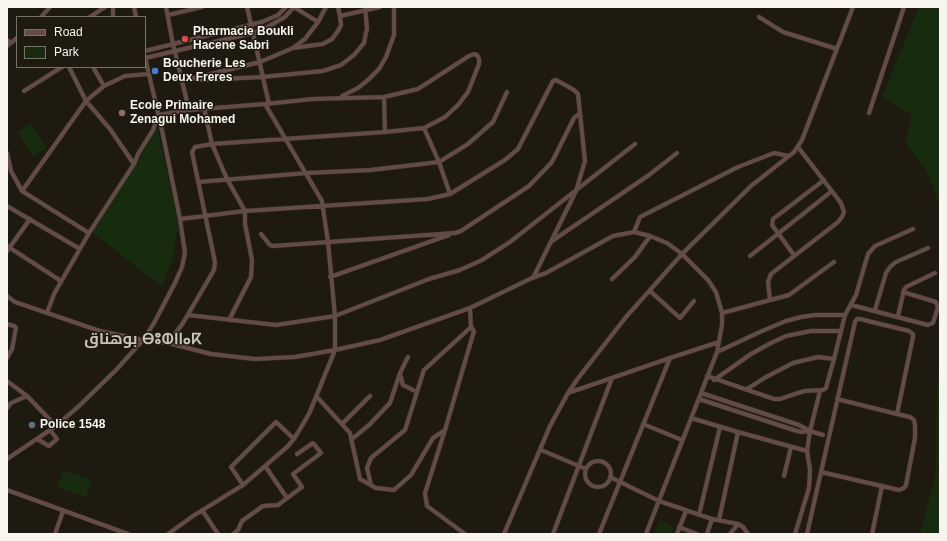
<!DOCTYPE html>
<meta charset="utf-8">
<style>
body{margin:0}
#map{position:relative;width:947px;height:541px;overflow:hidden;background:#1e1a10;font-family:Helvetica,sans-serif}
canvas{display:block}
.frame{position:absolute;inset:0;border:8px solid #f7f5ee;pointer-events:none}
.legend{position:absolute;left:16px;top:16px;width:130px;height:52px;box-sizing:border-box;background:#1e1a10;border:1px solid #757269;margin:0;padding:5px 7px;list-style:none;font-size:12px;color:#f7f5ee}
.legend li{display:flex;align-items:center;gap:8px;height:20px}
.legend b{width:20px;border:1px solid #757269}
</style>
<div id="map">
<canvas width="947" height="541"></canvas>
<div class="frame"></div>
<ul class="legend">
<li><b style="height:5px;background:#644b46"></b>Road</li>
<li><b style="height:11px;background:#172c0e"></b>Park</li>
</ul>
</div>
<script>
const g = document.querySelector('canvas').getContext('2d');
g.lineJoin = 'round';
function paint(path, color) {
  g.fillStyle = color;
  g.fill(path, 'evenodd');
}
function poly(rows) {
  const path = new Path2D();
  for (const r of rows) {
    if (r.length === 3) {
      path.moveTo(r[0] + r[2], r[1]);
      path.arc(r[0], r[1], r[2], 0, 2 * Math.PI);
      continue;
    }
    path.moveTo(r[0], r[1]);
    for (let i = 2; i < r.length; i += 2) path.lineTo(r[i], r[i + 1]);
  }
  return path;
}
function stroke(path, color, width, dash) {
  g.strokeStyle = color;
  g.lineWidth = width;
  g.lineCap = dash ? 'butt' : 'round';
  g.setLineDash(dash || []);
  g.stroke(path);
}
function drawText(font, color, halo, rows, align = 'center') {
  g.font = font + ' Helvetica,Cairo,"Noto Sans Tifinagh",sans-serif';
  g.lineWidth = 3;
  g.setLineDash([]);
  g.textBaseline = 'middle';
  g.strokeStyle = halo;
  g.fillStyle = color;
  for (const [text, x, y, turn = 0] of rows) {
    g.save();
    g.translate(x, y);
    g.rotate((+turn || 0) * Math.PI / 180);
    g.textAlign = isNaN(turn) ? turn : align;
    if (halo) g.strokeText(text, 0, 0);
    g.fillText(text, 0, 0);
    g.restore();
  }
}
paint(poly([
 [919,7,940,7,940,205,925,168,905,143,912,115,882,97],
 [31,123,46,148,33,157,17,132],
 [157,126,179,229,176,234,173,257,162,287,92,232,136,165],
 [940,361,940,534,920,534,936,472,937,385],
 [63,470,92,480,86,497,57,487],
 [660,521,674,527,671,534,654,534]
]), '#172c0e');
const street = poly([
 [134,7,136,17],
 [166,7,173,44,189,110],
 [247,7,269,104],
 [294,7,318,22,326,7],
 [168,15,202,7],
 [340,16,380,7],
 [41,17,50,7],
 [90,17,105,7],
 [113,17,113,7],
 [759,17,783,32,837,49],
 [7,40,11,43,7,46],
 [11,43,17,38],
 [294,47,305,39,318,22],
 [145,51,262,22,278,15,286,7],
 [145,58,253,33,269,26,285,17,294,7],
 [69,67,86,101,110,129,134,164],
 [93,67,104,86],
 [192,78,204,80,262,77,323,71,341,65,354,55,364,43,367,28,365,7],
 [182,81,260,62,293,48,323,44,332,39,338,31,341,25,340,16,338,7],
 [24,91,62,67],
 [342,96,358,88,368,80,379,69,386,57,394,35,394,7],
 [384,97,385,132],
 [265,104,322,201,328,242,335,316,335,350,380,340,470,308,532,278,546,273,613,236,634,232,650,236,667,243,682,254,708,280,716,292,722,313,722,325,717,352,646,534],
 [204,108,212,144,227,179,245,211,245,224,252,260,251,277,229,320],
 [869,113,904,7],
 [7,153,11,171,22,191,89,233],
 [198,182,307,173,371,170,439,162,450,194],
 [22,191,86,101,104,86,125,76,149,74],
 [7,206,80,249],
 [180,219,245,211,428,199,450,194,505,160,518,149,553,81,556,80,574,90,578,94,585,161,576,191,533,278],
 [634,232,640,217,738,167,774,153,789,156],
 [261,234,270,245,273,246,455,233,461,231,529,186,552,162,574,118,579,114],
 [552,241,649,175,677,153],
 [7,246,61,281],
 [7,251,30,219],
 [794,255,772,225,773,219,824,180],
 [750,256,832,191],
 [330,277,449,235],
 [612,279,635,257,650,236],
 [650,291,680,318,694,301],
 [7,296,15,302,100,331,143,340,168,343,211,354,255,359,295,357,335,350,309,414,294,439,287,447,243,485,193,516,168,534],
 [770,300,768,282,771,274,838,222,842,217,844,212,841,203,798,147],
 [851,305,928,325,933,323,938,307,936,302,903,292],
 [875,310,886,273,890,267,896,262,928,248],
 [47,313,54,294,89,233,134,164,138,154,153,130,158,115,189,110,265,104,313,99,384,97,418,89,469,56,474,54,477,55,479,59,479,64,468,92,458,105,445,117,424,128],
 [722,313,789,295,834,262],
 [188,315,276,325,335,316,429,279,460,270,482,260,510,242,635,144],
 [898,316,904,290,906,287,935,273],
 [7,324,14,326,16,328,12,349,7,358],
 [168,343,183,323,207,282,214,270,215,262,192,152,195,147,212,144,385,132,424,128,439,162,468,144,493,122,507,92],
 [717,352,762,331,786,321,801,317,815,315,845,315],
 [400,374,403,385,417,392],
 [707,376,774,399,780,399,804,391,823,390,826,388,834,359,845,315,856,295,868,254,875,246,913,229],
 [714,380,751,354,771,343,786,336,811,331,841,331],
 [7,381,27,396,56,426],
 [747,389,766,377,793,363,818,357,834,359],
 [568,393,670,358,719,342],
 [701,393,799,425,810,431,823,435],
 [317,397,350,433,360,479,376,488,394,490,411,475,433,438,445,430,474,331,471,327,470,308],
 [699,399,797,431,802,432,810,431],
 [7,408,11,403,27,396],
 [691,418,738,432],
 [342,424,370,396],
 [643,424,682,440],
 [445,430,425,493,427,506,465,534],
 [37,439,49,446,57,439,50,430],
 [351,440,370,424,390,403,400,373,408,357],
 [541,450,586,469],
 [7,459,56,426,79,406,117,369,143,340,154,323,175,283,182,267,185,253,180,219,163,135,145,57],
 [598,474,13],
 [265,466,287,498],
 [821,472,899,490,904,488,906,485,915,438,915,425,914,420,910,417,897,414,837,399],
 [784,476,791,447],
 [610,477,659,501,712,519,738,524,743,527,748,534],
 [243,485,231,467,276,422,294,439],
 [371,485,367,468,371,458,405,430,424,370,471,327],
 [7,490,128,534],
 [202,510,218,534],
 [699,515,720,427],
 [719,520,738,432,807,451],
 [679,527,697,534],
 [55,534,63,511],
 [233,534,238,530,242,521,263,506,278,505,302,487,293,474,321,453,313,443,297,454],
 [504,534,550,426,568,393,579,377,626,317,682,254,751,186,794,152,802,140,853,7],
 [553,534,612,378],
 [599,534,670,358],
 [677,534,686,511],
 [707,534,712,519],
 [730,534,738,524],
 [795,534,809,488,810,470,807,451,810,431,820,391],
 [807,534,855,322,857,319,860,319,909,331,913,334,913,337,897,414],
 [872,534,882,486]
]);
stroke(street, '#38342b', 5);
stroke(street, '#644b46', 4);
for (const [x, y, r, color] of [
 [185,39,4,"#e0444e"],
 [155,71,4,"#3f7fe0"],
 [122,113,4,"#8d6e63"],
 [32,425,4,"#5c6f8a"]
]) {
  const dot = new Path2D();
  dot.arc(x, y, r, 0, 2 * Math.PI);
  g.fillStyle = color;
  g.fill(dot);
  stroke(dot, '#1e1a10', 1.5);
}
drawText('bold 12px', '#f7f5ee', '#1e1a10', [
 ["Pharmacie Boukli",193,32],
 ["Hacene Sabri",193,46],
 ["Boucherie Les",163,64],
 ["Deux Freres",163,78],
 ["Ecole Primaire",130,106],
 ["Zenagui Mohamed",130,120],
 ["Police 1548",40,425]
], 'left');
drawText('bold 16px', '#c7c2b4', '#1e1a10', [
 ["بوهناق ⴱⵓⵀⵏⵏⴰⴽ",143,340]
]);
</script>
